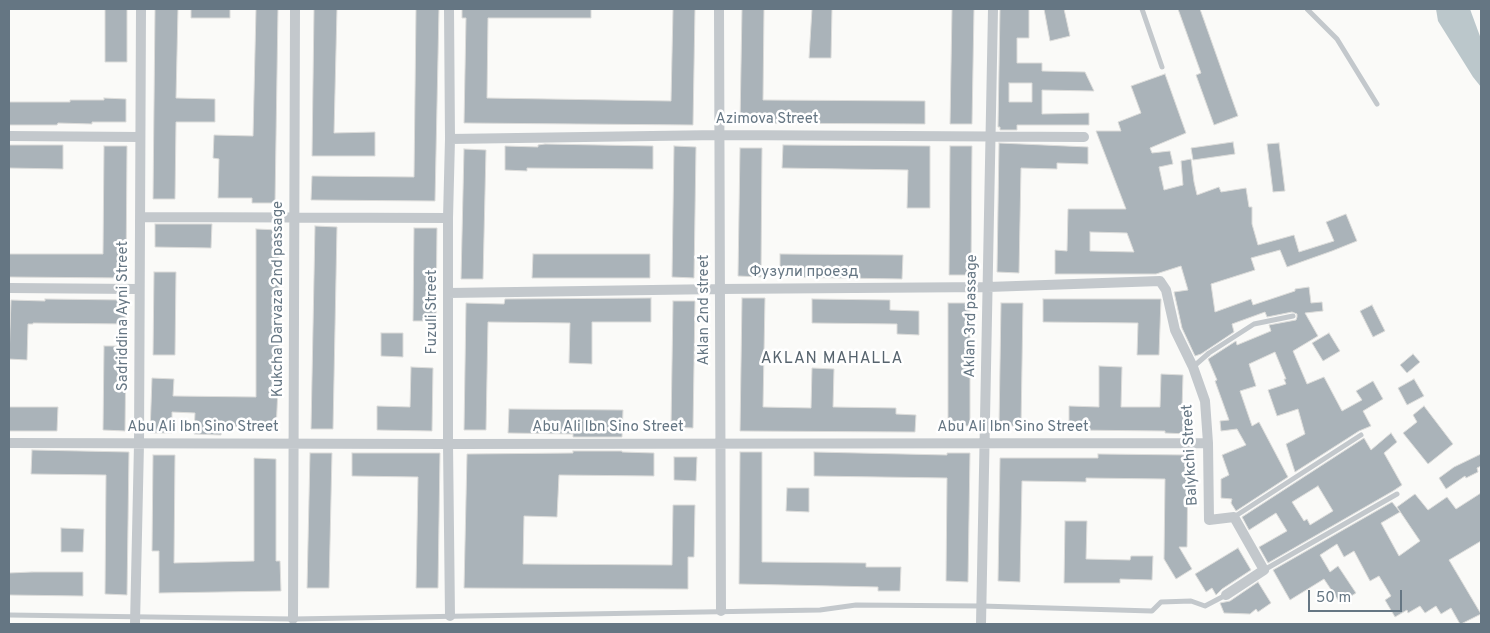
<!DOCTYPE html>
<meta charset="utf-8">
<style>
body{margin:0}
#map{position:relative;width:1490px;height:633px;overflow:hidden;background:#fafaf8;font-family:Overpass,sans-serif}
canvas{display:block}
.frame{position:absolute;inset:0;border:10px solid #657683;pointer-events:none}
.scale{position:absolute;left:1308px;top:590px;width:94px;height:22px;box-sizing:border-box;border:2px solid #657683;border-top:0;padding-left:6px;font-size:15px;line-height:18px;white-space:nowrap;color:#657683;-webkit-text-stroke:4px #fff;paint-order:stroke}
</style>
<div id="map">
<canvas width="1490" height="633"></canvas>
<div class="frame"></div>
<div class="scale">50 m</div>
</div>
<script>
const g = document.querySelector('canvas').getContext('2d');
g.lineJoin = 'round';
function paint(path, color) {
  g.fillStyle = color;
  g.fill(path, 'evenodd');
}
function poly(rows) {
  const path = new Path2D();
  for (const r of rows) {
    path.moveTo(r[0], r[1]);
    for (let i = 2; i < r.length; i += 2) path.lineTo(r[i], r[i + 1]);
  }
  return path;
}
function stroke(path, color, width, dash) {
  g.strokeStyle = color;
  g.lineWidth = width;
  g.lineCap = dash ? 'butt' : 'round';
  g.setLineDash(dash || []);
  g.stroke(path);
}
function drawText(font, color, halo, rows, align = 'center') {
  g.font = font + ' Overpass,sans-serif';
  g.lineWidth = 5;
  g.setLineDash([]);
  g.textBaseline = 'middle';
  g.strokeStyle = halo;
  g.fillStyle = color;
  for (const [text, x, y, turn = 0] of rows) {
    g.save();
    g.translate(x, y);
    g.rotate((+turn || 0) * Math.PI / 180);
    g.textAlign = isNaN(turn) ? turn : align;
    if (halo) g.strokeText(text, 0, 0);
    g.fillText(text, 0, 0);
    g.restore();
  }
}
paint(poly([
 [1436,9,1470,9,1481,39,1481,87,1473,77,1438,21]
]), '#bbc7cb');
const building = poly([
 [105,9,127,9,127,62,105,62,105,9],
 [155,9,178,9,176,98,215,99,215,122,176,122,175,199,153,199,155,9],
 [191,9,230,9,230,18,191,18,191,9],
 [256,9,278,9,275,203,252,203,252,198,218,198,219,159,213,158,214,135,253,136,256,9],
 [314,9,337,9,334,133,375,132,375,156,312,156,314,9],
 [416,9,439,9,435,201,311,200,312,176,414,177,416,9],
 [462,9,591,9,591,18,488,18,487,98,671,101,673,9,695,9,693,125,464,123,466,18,462,18,462,9],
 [742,9,764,9,763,100,925,101,925,124,740,123,742,9],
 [812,9,832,9,831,58,809,58,812,9],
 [952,9,974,9,972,124,950,124,952,9],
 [1000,9,1029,9,1029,38,1017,38,1017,63,1042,63,1042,71,1085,72,1094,91,1042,90,1042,114,1089,113,1089,125,1017,125,1017,130,1000,130,1000,127,998,127,1000,9],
 [1009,83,1032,83,1032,102,1009,102,1009,83],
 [1044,9,1064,9,1070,36,1050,41,1044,9],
 [1178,9,1200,9,1238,116,1214,125,1196,75,1201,73,1178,9],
 [1165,74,1186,133,1150,148,1152,153,1170,151,1173,164,1159,167,1164,190,1183,185,1181,161,1191,159,1194,182,1197,195,1219,187,1221,192,1246,188,1249,207,1252,207,1252,224,1258,245,1294,235,1299,252,1334,241,1326,222,1346,214,1357,241,1332,251,1287,267,1280,250,1251,258,1255,270,1211,284,1215,312,1251,299,1253,305,1295,291,1295,289,1309,287,1311,303,1322,302,1323,311,1305,313,1318,336,1293,351,1307,384,1324,377,1342,411,1362,400,1356,391,1373,381,1383,399,1363,411,1371,426,1359,431,1295,472,1286,444,1305,434,1298,409,1277,416,1268,390,1286,384,1284,379,1286,379,1275,352,1249,364,1256,386,1240,391,1252,426,1259,422,1288,477,1236,511,1231,503,1232,499,1221,498,1221,479,1229,475,1222,455,1246,445,1237,429,1221,431,1220,421,1229,420,1215,381,1217,380,1208,359,1236,341,1237,345,1271,331,1269,325,1296,320,1297,317,1297,314,1292,312,1267,317,1265,312,1232,324,1234,332,1201,354,1195,356,1182,328,1174,292,1188,290,1181,266,1156,274,1055,274,1055,250,1067,251,1068,209,1126,209,1096,131,1121,131,1118,122,1141,113,1131,86,1165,74],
 [1090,232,1127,233,1134,252,1090,251,1090,232],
 [104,98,126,99,126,122,92,122,92,124,58,123,57,125,9,125,9,102,70,102,70,100,104,100,104,98],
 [1233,142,1235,154,1193,160,1191,148,1233,142],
 [999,143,1088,147,1088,164,1057,163,1057,169,1021,168,1019,273,997,272,999,143],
 [1279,143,1285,191,1273,192,1267,144,1279,143],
 [545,144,653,146,653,169,527,168,527,171,505,170,505,146,538,147,538,145,545,144],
 [9,145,63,145,63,169,9,168,9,145],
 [783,145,930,146,930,208,907,208,908,170,782,168,783,145],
 [104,146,127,146,126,278,9,277,9,254,103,254,104,146],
 [674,146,696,147,694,278,672,277,674,146],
 [950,146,972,146,971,275,949,275,950,146],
 [740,148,762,148,761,277,738,276,740,148],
 [464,149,486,150,483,279,461,279,464,149],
 [155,224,212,224,211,248,155,247,155,224],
 [315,226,337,227,333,429,311,429,315,226],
 [414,228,437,228,436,321,413,321,414,228],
 [256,229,279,230,279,366,276,431,247,431,247,427,222,427,221,435,194,434,195,413,172,412,172,433,150,433,152,378,174,379,173,396,256,397,256,229],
 [533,254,650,254,650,278,532,278,533,254],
 [780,254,903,255,902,279,780,277,780,254],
 [154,272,176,272,175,355,153,355,154,272],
 [651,298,651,322,592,322,592,364,569,363,570,323,488,322,486,430,464,430,466,303,504,304,505,299,651,298],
 [742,298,765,298,763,407,811,408,812,368,834,369,833,407,896,408,896,414,916,415,915,432,740,431,742,298],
 [45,299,126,300,126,324,33,323,33,324,28,324,27,360,9,359,11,300,45,301,45,299],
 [812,299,890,300,890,310,919,311,919,335,897,334,897,324,812,323,812,299],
 [1043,299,1161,299,1159,355,1137,355,1138,323,1043,322,1043,299],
 [673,301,695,301,693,428,671,427,673,301],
 [948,303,970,303,970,426,948,426,948,303],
 [1001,303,1023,303,1021,426,999,426,1001,303],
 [1372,305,1385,331,1373,337,1360,311,1372,305],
 [381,333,403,333,403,357,381,356,381,333],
 [1329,333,1340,351,1323,361,1312,343,1329,333],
 [104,346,126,346,125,431,103,430,104,346],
 [1413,354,1420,362,1407,373,1400,365,1413,354],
 [1099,366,1122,367,1121,407,1160,407,1161,374,1183,375,1182,410,1188,410,1188,434,1165,433,1165,431,1069,430,1069,406,1099,407,1099,366],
 [411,367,433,368,432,431,377,430,377,406,410,407,411,367],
 [1414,379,1424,396,1407,405,1398,388,1414,379],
 [1424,406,1453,444,1428,464,1403,433,1417,422,1413,415,1424,406],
 [9,407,58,407,57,431,9,431,9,407],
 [509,409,623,410,622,437,573,437,573,434,508,433,509,409],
 [1391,433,1397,442,1384,453,1402,485,1393,491,1268,563,1259,547,1287,531,1276,513,1249,530,1242,517,1364,438,1371,450,1391,433],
 [1318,486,1333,511,1310,525,1307,519,1304,521,1292,502,1318,486],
 [32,450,129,452,127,595,105,594,106,475,31,474,32,450],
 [573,451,622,451,622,452,654,453,654,476,559,475,557,517,524,516,523,564,672,565,673,505,695,505,694,557,688,557,688,589,464,588,467,454,573,453,573,451],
 [740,452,762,452,762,562,866,563,866,567,901,567,900,591,878,591,878,587,739,584,740,452],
 [814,452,947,455,947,453,970,453,968,582,946,581,947,478,814,476,814,452],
 [310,453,332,453,329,588,307,588,310,453],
 [352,453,440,453,438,588,416,588,418,477,352,476,352,453],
 [1098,454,1188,455,1187,547,1179,547,1192,569,1176,579,1164,559,1165,479,1086,478,1086,482,1022,481,1020,582,998,581,1000,458,1098,458,1098,454],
 [1481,454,1481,466,1477,468,1478,472,1466,478,1465,476,1446,489,1439,478,1454,467,1481,454],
 [153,455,175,455,174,563,254,561,254,458,276,459,276,561,280,561,281,591,159,593,159,551,152,551,153,455],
 [674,457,697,457,696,481,674,480,674,457],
 [787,488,809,488,809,512,786,511,787,488],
 [1481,493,1481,541,1449,560,1481,614,1461,624,1460,624,1451,608,1441,614,1436,606,1425,613,1420,606,1408,613,1407,610,1395,617,1385,600,1391,596,1379,576,1370,581,1354,551,1344,557,1337,544,1320,555,1330,572,1338,566,1356,593,1340,603,1324,579,1290,600,1273,570,1392,502,1400,512,1381,523,1399,556,1420,541,1397,507,1415,494,1428,510,1447,497,1456,509,1481,493],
 [1065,521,1087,521,1086,559,1130,560,1131,556,1153,556,1152,580,1120,579,1120,583,1064,583,1065,521],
 [61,528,84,529,83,552,61,552,61,528],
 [1238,548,1251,570,1222,589,1216,595,1212,588,1206,592,1195,574,1238,548],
 [32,572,83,572,83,596,9,595,9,573,32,572],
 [1258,582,1271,603,1258,612,1256,609,1250,614,1224,613,1220,603,1230,601,1258,582]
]);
paint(building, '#aab3b9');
stroke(building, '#dcdcda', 1);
stroke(poly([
 [1142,9,1162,67],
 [1307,9,1337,39,1377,104],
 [1193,367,1209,353,1254,324,1293,316],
 [1234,517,1361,435],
 [1264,570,1397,494],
 [9,615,293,619,820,610,856,605,981,606,1152,611,1161,602,1191,601,1205,606,1226,595]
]), '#c3c8cc', 5);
stroke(poly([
 [449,9,450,139,448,218,448,444,450,616],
 [719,9,721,611],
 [9,136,140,137],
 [450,139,719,135,1084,137],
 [140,217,448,218],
 [9,288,138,289],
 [448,293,720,289,988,287,1160,281,1166,290,1175,330,1193,367,1205,401,1208,443,1209,520,1234,517,1264,570,1226,595],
 [9,443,448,444,1208,443],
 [293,619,295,9],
 [135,624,139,444,141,9],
 [981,624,993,9]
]), '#c3c8cc', 10);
drawText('15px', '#657683', '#fff', [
 ["Azimova Street",767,120],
 ["Фузули проезд",804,273],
 ["Kukcha Darvaza 2nd passage",279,299,-90],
 ["Аklаn 2nd street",705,310,-90],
 ["Fuzuli Street",433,312,-90],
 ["Sadriddina Ayni Street",124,316,-90],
 ["Аklаn 3rd passage",972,316,-89],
 ["Abu Ali Ibn Sino Street",203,428],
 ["Abu Ali Ibn Sino Street",608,428],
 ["Abu Ali Ibn Sino Street",1013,428],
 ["Balykchi Street",1191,455,-93]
]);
g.letterSpacing = '1px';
drawText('16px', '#57646e', '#fff', [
 ["AKLAN MAHALLA",832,360]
]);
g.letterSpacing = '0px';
</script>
